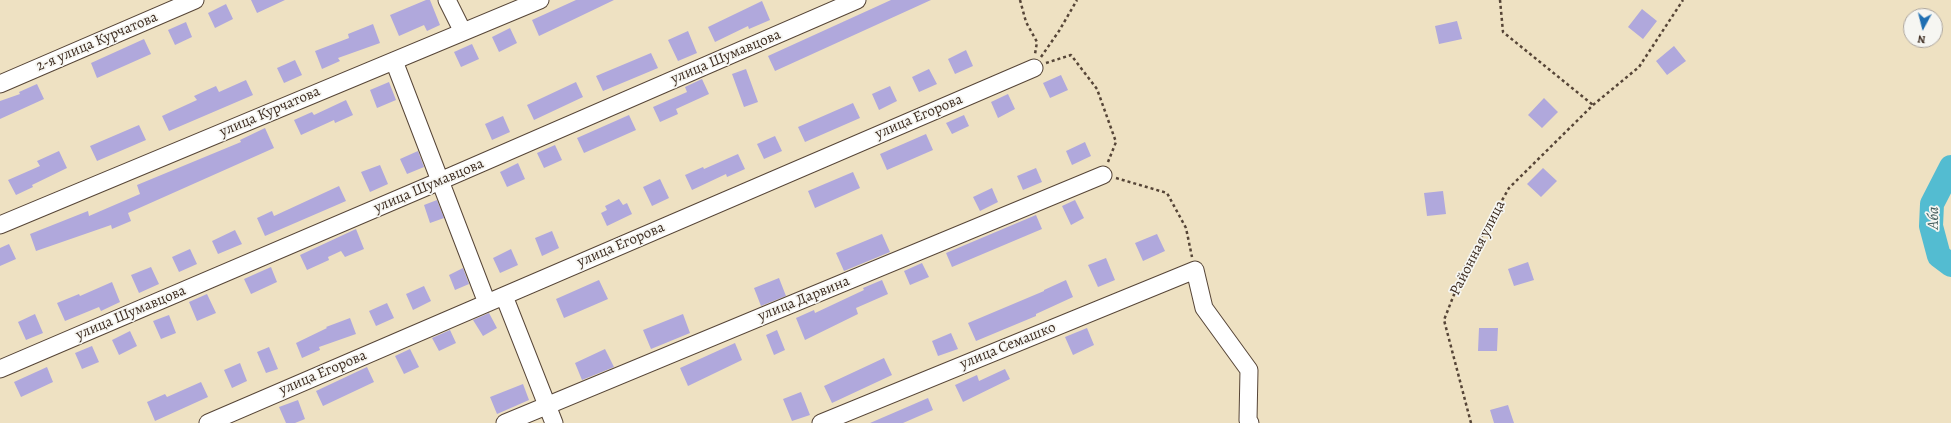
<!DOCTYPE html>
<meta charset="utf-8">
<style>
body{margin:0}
#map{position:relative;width:1951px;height:423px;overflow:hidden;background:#eee1c2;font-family:Alegreya,serif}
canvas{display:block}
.north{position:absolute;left:1903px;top:8px;width:40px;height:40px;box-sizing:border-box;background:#f6f6f2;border:1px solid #aba49d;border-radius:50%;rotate:187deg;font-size:11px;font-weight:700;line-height:16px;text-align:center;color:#3b2a1e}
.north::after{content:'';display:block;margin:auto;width:14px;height:18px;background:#1f6fb2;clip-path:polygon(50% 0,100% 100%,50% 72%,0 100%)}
</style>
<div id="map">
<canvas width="1951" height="423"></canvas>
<div class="north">N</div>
</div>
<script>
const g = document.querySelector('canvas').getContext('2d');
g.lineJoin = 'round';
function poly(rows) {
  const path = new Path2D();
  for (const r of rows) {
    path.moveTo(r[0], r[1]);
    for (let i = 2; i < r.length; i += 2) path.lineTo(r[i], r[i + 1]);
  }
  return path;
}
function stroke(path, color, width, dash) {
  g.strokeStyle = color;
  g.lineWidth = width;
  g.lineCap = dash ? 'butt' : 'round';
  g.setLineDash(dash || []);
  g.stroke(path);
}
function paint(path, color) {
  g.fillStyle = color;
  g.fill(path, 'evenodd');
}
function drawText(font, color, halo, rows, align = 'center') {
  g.font = font + ' Alegreya,serif';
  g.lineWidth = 3.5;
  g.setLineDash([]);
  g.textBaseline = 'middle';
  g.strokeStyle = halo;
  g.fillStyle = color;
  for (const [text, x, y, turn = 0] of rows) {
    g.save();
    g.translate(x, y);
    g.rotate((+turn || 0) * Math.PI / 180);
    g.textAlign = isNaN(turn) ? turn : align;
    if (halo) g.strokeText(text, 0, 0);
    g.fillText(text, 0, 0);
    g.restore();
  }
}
stroke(poly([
 [1951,167,1932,204,1931,226,1939,256,1951,265]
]), '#53bcd1', 24);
paint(poly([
 [251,0,285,0,257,13],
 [426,0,430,0,440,25,427,31,424,25,399,36,390,15],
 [576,0,614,0,539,36,532,20],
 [891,0,931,0,775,71,768,56],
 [762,1,770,20,749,29,748,26,715,42,708,27],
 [226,4,233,19,215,28,208,13],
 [1642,9,1657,21,1643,39,1628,27],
 [1457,21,1462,39,1439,44,1435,26],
 [186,22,192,37,175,45,168,30],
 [373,24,380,43,338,58,340,61,322,69,315,51,349,38,348,34],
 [510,28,517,43,499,52,492,37],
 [688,31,697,53,678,61,668,40],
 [144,39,151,54,97,78,91,63],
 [472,44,479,59,461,67,454,52],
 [1674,46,1686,61,1667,75,1656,61],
 [966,50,973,66,955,74,948,59],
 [651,53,658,68,603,91,596,76],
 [295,60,302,75,284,83,277,68],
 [746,69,758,102,744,107,732,74],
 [929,69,937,84,919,92,912,77],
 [1061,75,1068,90,1050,98,1043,83],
 [702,79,709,94,676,109,678,114,660,122,653,107,687,92,685,87],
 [246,80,253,95,169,131,162,116,197,100,194,96,216,86,219,92],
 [389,82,396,100,377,108,370,90],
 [576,82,583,97,534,120,527,105],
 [37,84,44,99,0,119,0,101,20,94,19,92],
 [890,86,897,101,879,110,872,94],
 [1008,94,1015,109,998,118,991,102],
 [1544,98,1558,112,1542,128,1528,115],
 [346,100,353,115,335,123,334,120,301,135,294,120,312,112,314,115],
 [853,103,860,118,805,142,798,127],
 [629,115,636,130,584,153,577,138],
 [964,115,969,126,952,134,946,123],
 [503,116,510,132,492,140,485,124],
 [139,125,146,140,97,161,90,146],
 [265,128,274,148,128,213,131,221,112,229,111,225,36,251,30,234,88,211,89,216,140,194,137,185,241,142,240,140],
 [926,134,933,150,887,170,880,154],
 [775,136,782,151,764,159,757,144],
 [1085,142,1091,156,1072,165,1066,151],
 [555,145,562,160,544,168,537,153],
 [59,151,67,168,32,185,33,187,16,195,8,180,40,166,37,161],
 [418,151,424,167,407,174,400,159],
 [738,154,745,169,727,177,726,174,692,190,685,175,703,167,704,169],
 [518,163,525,179,507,187,500,172],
 [380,165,388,184,370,192,361,172],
 [1036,168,1042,182,1023,190,1017,176],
 [1543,168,1557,181,1541,197,1527,184],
 [853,172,860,188,815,208,808,191],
 [660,179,669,198,652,206,643,187],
 [339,186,346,201,265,236,257,218,272,211,274,216],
 [992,188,998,202,980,211,973,197],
 [1443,191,1446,214,1427,216,1424,193],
 [619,199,623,205,627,203,632,214,607,226,601,213,607,210,605,206],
 [437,200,444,218,430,223,424,205],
 [1075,200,1084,218,1071,225,1062,206],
 [1036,215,1042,229,952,267,946,253],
 [356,229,364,249,345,257,341,251,328,257,329,260,307,270,300,255],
 [235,230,242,244,218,254,212,241],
 [552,231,559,248,542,256,535,238],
 [882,234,890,252,844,271,836,253],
 [1157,234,1165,251,1143,261,1135,243],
 [9,244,16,259,0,266,0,248],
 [190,249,197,264,179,272,172,257],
 [511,249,518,265,500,273,493,258],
 [1106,258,1115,280,1098,287,1088,265],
 [1528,262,1534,280,1514,286,1508,269],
 [922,263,929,277,910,285,904,271],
 [151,267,159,284,139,293,131,275],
 [271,267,277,282,251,294,244,279],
 [463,268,469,284,455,290,449,275],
 [779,278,786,296,761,306,754,288],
 [599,280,608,299,564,318,556,299],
 [882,280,888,294,856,308,858,314,805,340,796,318,814,310,815,313,864,290,863,288],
 [1066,280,1073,297,1036,314,1036,316,976,341,968,323,1044,291,1044,290],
 [112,282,120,302,101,311,99,307,65,321,57,303,79,294,80,296],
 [424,286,431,301,413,310,406,294],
 [207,294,216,313,197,321,189,302],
 [387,303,394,318,376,326,369,311],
 [489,313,497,328,483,336,473,320],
 [35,314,43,333,26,340,18,322],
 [683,314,690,333,651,349,643,330],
 [169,315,176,333,161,339,153,321],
 [350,318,356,334,319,347,320,350,302,358,296,343,327,328,326,327],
 [1087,328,1094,345,1073,355,1065,337],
 [1479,328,1498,328,1497,351,1478,351],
 [450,330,456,343,439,351,432,338],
 [777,330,785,350,774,355,766,335],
 [130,331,137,346,119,355,112,340],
 [951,333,958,349,938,356,932,341],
 [735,343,742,360,688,386,680,368],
 [92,346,99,362,82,369,75,353],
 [269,347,278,369,266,373,257,352],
 [410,349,419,367,404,374,395,356],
 [605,349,614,367,582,380,575,363],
 [884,358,892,375,832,403,824,386],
 [240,363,247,381,232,388,224,370],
 [47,367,53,382,21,397,14,382],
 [367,367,374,382,323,406,316,391],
 [1005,369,1010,379,963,402,955,385,977,375,979,381],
 [201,382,208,397,155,421,147,402,165,394,167,397],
 [523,384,529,400,497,414,490,397],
 [801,392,810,415,792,421,783,399],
 [928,398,933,410,903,423,870,423],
 [298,400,305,419,295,423,286,423,279,407],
 [1508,405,1514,423,1494,423,1490,410]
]), '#b0a8dc');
const minor = poly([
 [447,0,463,32],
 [394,61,487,303],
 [0,84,195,0],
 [0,225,540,0],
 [504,296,554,423],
 [0,369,440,181,857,0],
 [208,423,1034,68],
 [505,423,1103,175],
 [821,423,1195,270,1204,308,1249,370,1248,420,1250,423]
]);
stroke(minor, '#564537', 19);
stroke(poly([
 [1020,0,1026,22,1037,42,1035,54],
 [1500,0,1503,32,1593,105],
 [1041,57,1059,31,1077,0],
 [1046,63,1071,55,1097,89,1116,142,1108,162],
 [1116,178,1167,193,1186,228,1192,257],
 [1471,423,1444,320,1466,264,1509,188,1593,105,1639,67,1683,0]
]), '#564537', 2.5, [3, 3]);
stroke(minor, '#fff', 17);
drawText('15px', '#3b2a1e', '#f6f6f2', [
 ["2-я улица Курчатова",97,42,-23],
 ["улица Шумавцова",726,57,-23],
 ["улица Курчатова",270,112,-23],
 ["улица Егорова",919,117,-23],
 ["улица Шумавцова",429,186,-23],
 ["улица Егорова",621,245,-23],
 ["Районная улица",1478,248,-63],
 ["улица Дарвина",804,299,-22],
 ["улица Шумавцова",131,313,-23],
 ["улица Семашко",1008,346,-22],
 ["улица Егорова",323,373,-23]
]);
drawText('italic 16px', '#435d5d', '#f6f6f2', [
 ["Аба",1934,218,-89]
]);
</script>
